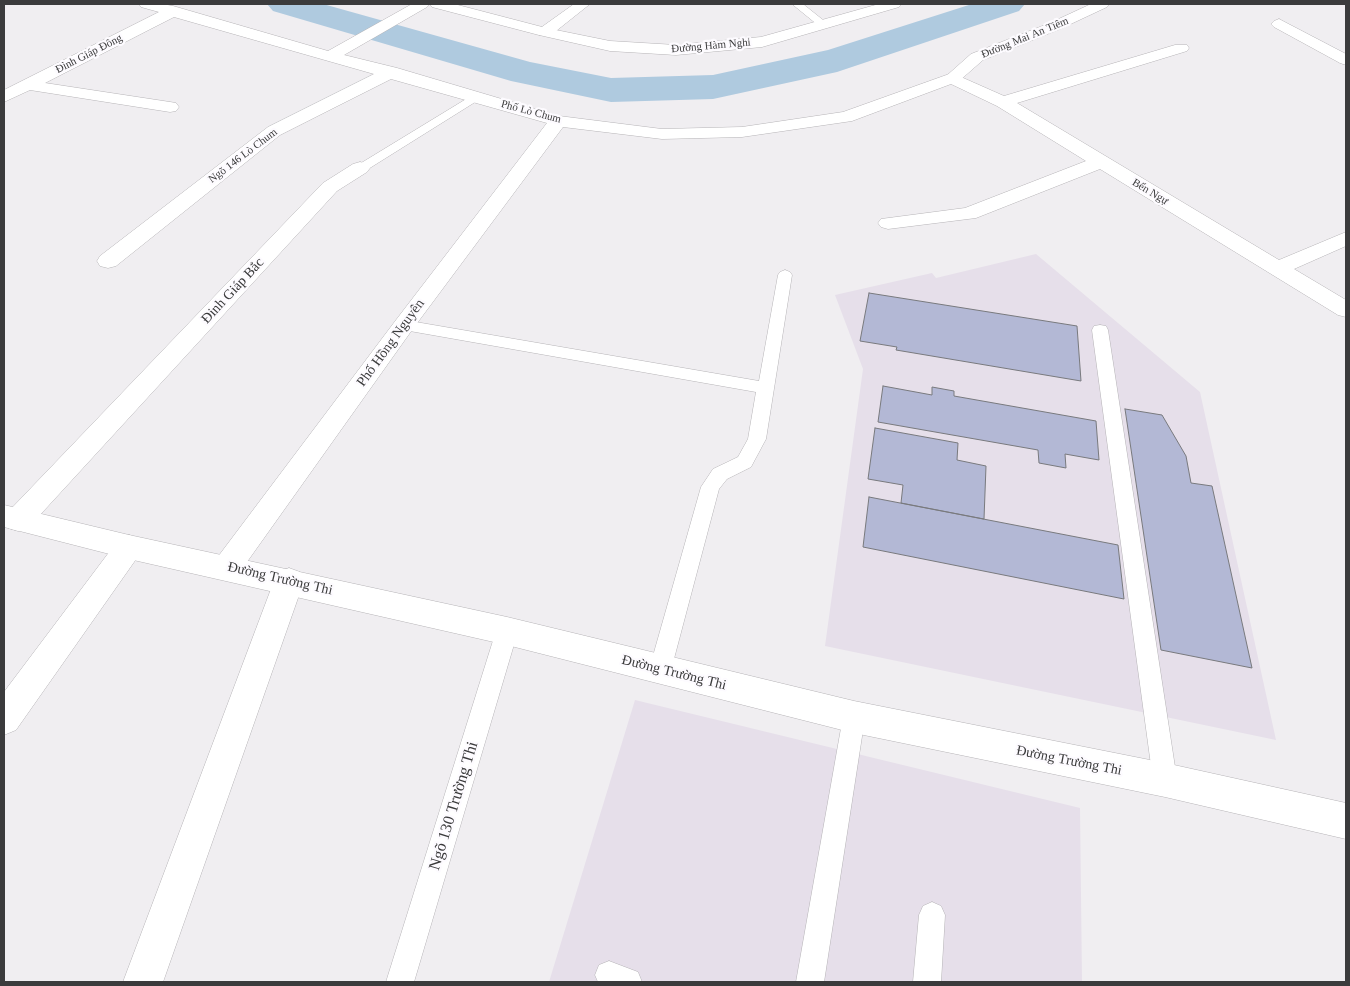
<!DOCTYPE html>
<meta charset="utf-8">
<style>
body{margin:0}
#map{position:relative;width:1350px;height:986px;overflow:hidden;background:#f0eef1;font-family:"Times New Roman",serif}
canvas{display:block}
.frame{position:absolute;inset:0;border:5px solid #3b3b3c;pointer-events:none}
</style>
<div id="map">
<canvas width="1350" height="986"></canvas>
<div class="frame"></div>
</div>
<script>
const g = document.querySelector('canvas').getContext('2d');
g.lineJoin = 'round';
function paint(path, color) {
  g.fillStyle = color;
  g.fill(path, 'evenodd');
}
function poly(rows) {
  const path = new Path2D();
  for (const r of rows) {
    path.moveTo(r[0], r[1]);
    for (let i = 2; i < r.length; i += 2) path.lineTo(r[i], r[i + 1]);
  }
  return path;
}
function stroke(path, color, width, dash) {
  g.strokeStyle = color;
  g.lineWidth = width;
  g.lineCap = dash ? 'butt' : 'round';
  g.setLineDash(dash || []);
  g.stroke(path);
}
function drawText(font, color, halo, rows, align = 'center') {
  g.font = font + ' "Times New Roman",serif';
  g.lineWidth = 4.5;
  g.setLineDash([]);
  g.textBaseline = 'middle';
  g.strokeStyle = halo;
  g.fillStyle = color;
  for (const [text, x, y, turn = 0] of rows) {
    g.save();
    g.translate(x, y);
    g.rotate((+turn || 0) * Math.PI / 180);
    g.textAlign = isNaN(turn) ? turn : align;
    if (halo) g.strokeText(text, 0, 0);
    g.fillText(text, 0, 0);
    g.restore();
  }
}
paint(poly([
 [1036,254,1200,392,1276,740,825,646,863,369,835,295,932,273,936,278],
 [635,700,1080,808,1082,982,549,982]
]), '#e6dfea');
paint(poly([
 [267,4,323,4,530,62,611,78,713,75,828,50,972,4,1025,4,1019,11,837,72,713,99,611,102,511,81,273,11,267,4]
]), '#afcadf');
const building = poly([
 [869,293,1077,326,1081,381,896,350,897,347,860,341,869,293],
 [883,386,932,395,932,387,954,391,954,396,1096,421,1099,460,1065,454,1066,468,1039,463,1038,450,878,422,883,386],
 [1125,409,1162,415,1186,456,1191,483,1212,486,1252,668,1161,650,1125,409],
 [875,428,958,443,957,460,986,466,984,519,901,503,903,485,868,479,875,428],
 [869,497,1118,545,1124,599,863,547,869,497]
]);
paint(building, '#b3b8d5');
stroke(building, '#797a7e', 1);
const service = poly([
 [792,4,803,4,828,24,827,26,819,26,792,4],
 [476,93,480,95,482,97,480,99,365,171,360,172,353,168,476,93],
 [785,270,790,272,792,275,766,439,751,467,727,479,719,489,671,670,668,677,660,680,652,677,649,670,701,487,713,469,738,457,748,439,756,392,404,330,398,329,396,325,398,321,404,320,759,381,778,275,780,272,785,270],
 [1100,325,1106,326,1108,330,1177,780,1173,788,1165,792,1157,788,1153,780,1092,330,1094,326,1100,325],
 [507,622,514,624,518,631,414,982,386,982,496,631,500,624,507,622],
 [854,706,862,709,865,717,824,982,796,982,843,717,846,709,854,706],
 [932,902,941,906,945,915,941,982,913,982,919,915,923,906,932,902],
 [609,961,638,972,642,982,598,982,595,975,599,965,609,961]
]);
const minor = poly([
 [139,4,162,4,173,6,328,51,412,4,429,4,427,7,344,55,397,68,559,116,662,129,742,127,843,112,952,73,1004,96,1175,45,1187,45,1189,48,1187,51,1017,103,1279,260,1346,232,1346,246,1294,269,1346,300,1346,317,1338,315,1100,169,976,218,888,229,881,227,878,223,881,219,965,208,1086,161,997,106,951,84,852,121,742,137,662,139,563,127,412,330,237,576,227,579,217,576,212,567,217,558,396,320,547,123,391,79,280,135,116,266,108,268,100,266,97,261,100,256,268,127,374,74,174,17,45,83,170,102,176,103,179,107,176,111,170,112,30,90,4,102,4,90,159,12,141,7,139,4],
 [574,4,590,4,551,35,539,35,537,32,539,29,574,4],
 [1279,19,1346,54,1346,65,1340,63,1274,27,1271,24,1274,21,1279,19],
 [360,162,367,164,370,168,367,172,337,191,28,528,18,531,8,528,4,520,8,512,323,183,353,164,360,162],
 [129,535,139,539,143,547,139,555,16,730,4,735,4,692,119,539,129,535],
 [289,568,300,572,304,581,163,982,123,982,274,581,278,572,289,568]
]);
const tertiary = poly([
 [430,4,454,4,546,28,610,41,676,45,761,37,879,4,901,4,899,7,762,47,676,55,610,51,539,35,432,7,430,4],
 [1091,4,1109,4,1107,7,1060,29,983,60,958,82,952,83,946,82,944,78,971,54,1050,23,1091,4]
]);
const secondary = poly([
 [4,505,129,535,507,617,854,701,1165,763,1346,803,1346,839,1165,797,854,733,507,645,129,559,4,527,4,505]
]);
stroke(service, '#b6b4b7', 1);
stroke(minor, '#b6b4b7', 1);
stroke(tertiary, '#b6b4b7', 1);
stroke(secondary, '#b6b4b7', 1);
paint(service, '#fff');
paint(minor, '#fff');
paint(tertiary, '#fff');
paint(secondary, '#fff');
drawText('11px', '#3b3b3c', '#fdfbff', [
 ["Đường Mai An Tiêm",1025,38,-22],
 ["Đường Hàm Nghi",711,46,-5],
 ["Đình Giáp Đông",89,54,-27],
 ["Phố Lò Chum",531,112,15],
 ["Ngõ 146 Lò Chum",243,156,-37],
 ["Bến Ngự",1150,192,31]
]);
drawText('14px', '#3b3b3c', '#fdfbff', [
 ["Đinh Giáp Bắc",233,291,-47],
 ["Phố Hồng Nguyên",391,343,-54],
 ["Đường Trường Thi",280,579,13],
 ["Đường Trường Thi",674,673,14],
 ["Đường Trường Thi",1069,761,11]
]);
drawText('16px', '#3b3b3c', '#fdfbff', [
 ["Ngõ 130 Trường Thi",454,806,-73]
]);
</script>
